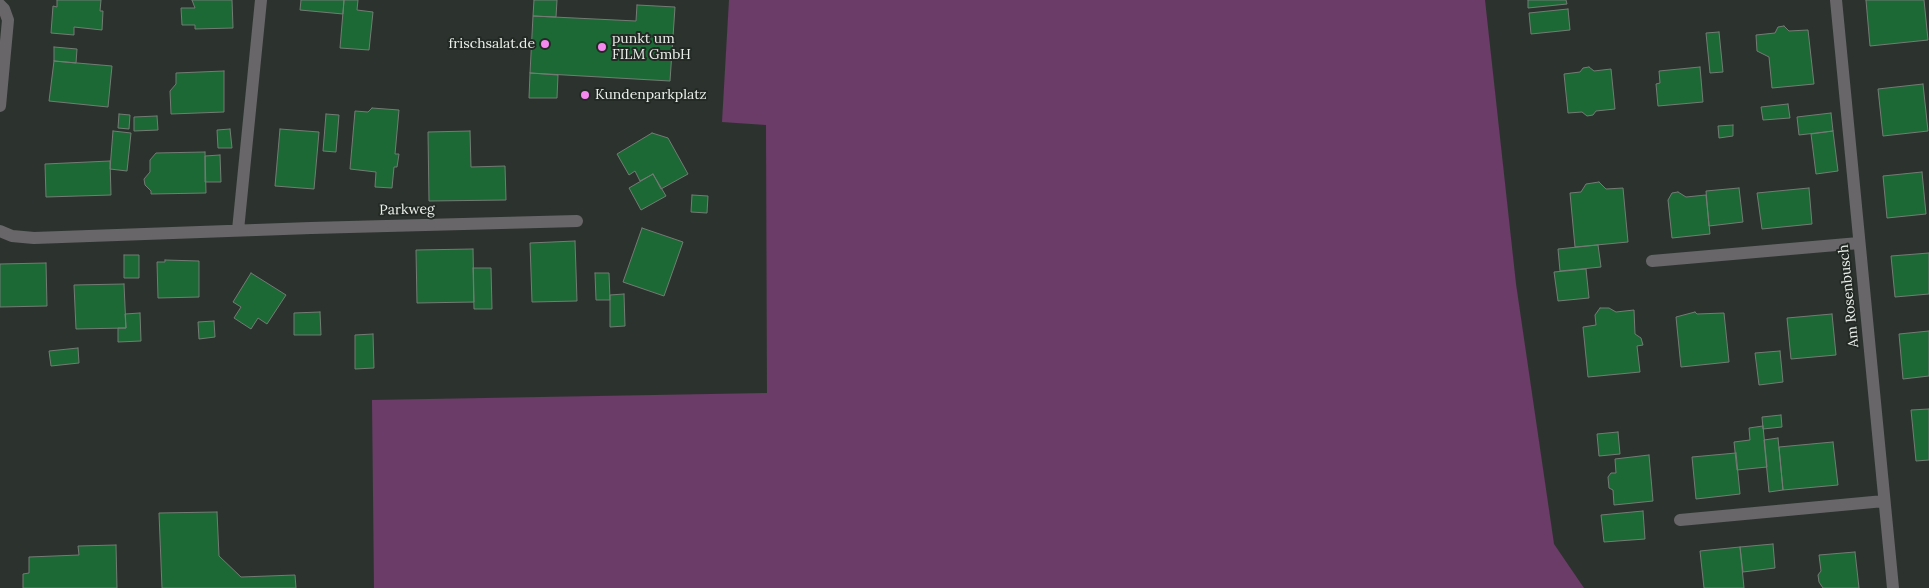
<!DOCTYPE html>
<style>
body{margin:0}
canvas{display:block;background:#2c332e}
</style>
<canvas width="1929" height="588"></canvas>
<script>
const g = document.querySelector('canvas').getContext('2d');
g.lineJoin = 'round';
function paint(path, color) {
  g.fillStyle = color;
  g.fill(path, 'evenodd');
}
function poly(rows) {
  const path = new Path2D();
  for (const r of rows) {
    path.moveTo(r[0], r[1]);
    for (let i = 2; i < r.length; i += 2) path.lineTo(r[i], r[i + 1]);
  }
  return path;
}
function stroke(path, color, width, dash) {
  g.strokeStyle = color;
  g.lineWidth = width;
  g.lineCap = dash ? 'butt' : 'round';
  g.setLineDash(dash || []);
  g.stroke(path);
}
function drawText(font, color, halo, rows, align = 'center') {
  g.font = font + ' Lora,serif';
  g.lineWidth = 4;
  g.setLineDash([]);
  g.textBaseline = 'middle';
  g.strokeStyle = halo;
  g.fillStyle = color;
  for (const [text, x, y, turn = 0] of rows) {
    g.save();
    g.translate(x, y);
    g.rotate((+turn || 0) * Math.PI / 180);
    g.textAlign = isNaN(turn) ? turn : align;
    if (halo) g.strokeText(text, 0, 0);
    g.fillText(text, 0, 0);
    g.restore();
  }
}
paint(poly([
 [729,0,1485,0,1516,284,1554,544,1584,588,374,588,372,400,767,393,766,125,722,122]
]), '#6a3c67');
const building = poly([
 [57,0,101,0,100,11,103,11,102,30,74,27,74,35,51,33,53,6,57,7,57,0],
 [192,0,232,0,233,28,195,29,195,25,182,25,181,8,195,8,192,0],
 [301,0,344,0,343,14,300,10,301,0],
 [344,0,358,0,357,10,373,12,369,50,340,48,344,0],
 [534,0,557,0,556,17,533,16,534,0],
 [1528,0,1566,0,1567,4,1528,8,1528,0],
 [1866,0,1924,0,1928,40,1870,46,1866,0],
 [637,5,675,7,670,81,530,73,533,16,636,21,637,5],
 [1568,9,1570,30,1531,34,1529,13,1568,9],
 [1784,26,1789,31,1808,30,1814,84,1772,88,1769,57,1757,51,1756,35,1775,33,1778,27,1784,26],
 [1719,32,1723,72,1710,73,1706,33,1719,32],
 [54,47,77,49,76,63,54,61,54,47],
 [54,61,112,66,108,107,49,101,54,61],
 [1589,67,1594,71,1611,69,1615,109,1596,111,1593,115,1587,116,1582,112,1568,113,1564,74,1580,72,1583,68,1589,67],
 [1700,67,1703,102,1658,106,1656,84,1660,83,1659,71,1700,67],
 [224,71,224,112,171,114,170,91,176,84,176,73,224,71],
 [530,73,558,75,557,98,529,98,530,73],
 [1923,84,1928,131,1883,136,1878,89,1923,84],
 [1788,104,1790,118,1763,120,1761,107,1788,104],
 [372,108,399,110,395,154,399,154,397,167,394,167,392,188,375,187,376,172,350,169,355,111,368,112,372,108],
 [1831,113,1833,131,1799,135,1797,117,1831,113],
 [119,114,130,115,129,129,118,128,119,114],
 [326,114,339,115,336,152,323,151,326,114],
 [157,116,158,130,134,131,134,117,157,116],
 [1733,125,1733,136,1719,138,1718,126,1733,125],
 [230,129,232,148,218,148,217,130,230,129],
 [280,129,319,132,314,189,275,186,280,129],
 [113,131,131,133,127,171,110,169,113,131],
 [470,131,471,167,505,166,506,200,429,201,428,132,470,131],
 [1833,131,1838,171,1816,174,1811,134,1833,131],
 [652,133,668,138,688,174,661,189,653,174,640,181,635,171,629,175,617,154,652,133],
 [205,152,206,193,151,194,151,191,145,185,144,179,150,172,150,160,156,153,205,152],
 [220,155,221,182,205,182,205,156,220,155],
 [110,161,111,195,46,197,45,164,110,161],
 [1922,172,1926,214,1887,218,1883,176,1922,172],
 [653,174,666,196,641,210,629,188,653,174],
 [1599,182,1606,189,1623,188,1628,242,1575,247,1570,193,1581,192,1586,184,1599,182],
 [1739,188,1743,222,1709,226,1706,191,1739,188],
 [1809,188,1812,224,1762,229,1757,193,1809,188],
 [1678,192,1686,197,1706,195,1710,234,1672,238,1668,200,1672,193,1678,192],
 [692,195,708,196,707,213,691,212,692,195],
 [642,228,683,242,664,296,623,282,642,228],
 [575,241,577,301,532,302,530,243,575,241],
 [1598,245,1601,267,1560,271,1558,249,1598,245],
 [473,249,474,302,417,303,416,250,473,249],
 [1929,253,1929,294,1895,297,1891,256,1929,253],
 [124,255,139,255,139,278,124,278,124,255],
 [165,260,199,261,199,297,158,298,157,262,165,262,165,260],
 [46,263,47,306,0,307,0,264,46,263],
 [473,268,491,268,492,309,474,309,473,268],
 [1586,269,1589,298,1558,301,1554,272,1586,269],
 [251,273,286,295,267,324,258,318,251,329,234,318,241,307,233,302,251,273],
 [595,273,609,273,610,300,596,300,595,273],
 [124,284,126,328,76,329,74,285,124,284],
 [624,294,625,326,610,327,610,295,624,294],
 [1600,308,1609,308,1616,312,1634,310,1635,334,1641,338,1643,345,1637,346,1640,372,1588,377,1583,327,1596,325,1595,315,1600,308],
 [320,312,321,335,294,335,294,313,320,312],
 [1695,312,1697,314,1724,313,1729,362,1681,367,1676,317,1695,312],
 [140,313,141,341,118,342,118,328,126,328,125,314,140,313],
 [1832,314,1836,355,1791,359,1787,318,1832,314],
 [214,321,215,337,199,339,198,322,214,321],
 [1929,331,1929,376,1903,379,1899,334,1929,331],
 [373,334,374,368,355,369,355,335,373,334],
 [78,348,79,363,51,366,49,351,78,348],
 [1780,351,1783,382,1759,385,1755,353,1780,351],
 [1929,409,1929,460,1916,461,1911,410,1929,409],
 [1781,415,1782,427,1763,429,1762,417,1781,415],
 [1763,426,1767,467,1737,470,1734,442,1750,440,1749,428,1763,426],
 [1618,432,1620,454,1599,456,1597,434,1618,432],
 [1778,438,1783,490,1769,492,1764,440,1778,438],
 [1833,442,1838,485,1783,490,1779,447,1833,442],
 [1736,453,1740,494,1696,499,1692,457,1736,453],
 [1649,455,1653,501,1614,505,1613,490,1609,488,1608,477,1611,473,1616,473,1615,459,1649,455],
 [1643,511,1645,539,1604,542,1601,515,1643,511],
 [217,512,219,556,241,577,295,575,296,588,162,588,159,513,217,512],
 [1773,544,1775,568,1743,572,1740,547,1773,544],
 [116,545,117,588,23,588,23,574,29,573,29,557,79,555,78,546,116,545],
 [1740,547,1744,588,1704,588,1700,551,1740,547],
 [1855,552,1859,588,1823,588,1819,582,1818,575,1821,571,1819,555,1855,552]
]);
paint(building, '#1c6936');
stroke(building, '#737b74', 1);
stroke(poly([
 [1836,0,1893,588],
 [0,5,4,9,8,20,0,106],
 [238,230,261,0],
 [0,231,12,236,34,238,311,228,577,221],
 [1652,261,1859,243],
 [1680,520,1884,501]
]), '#696669', 12);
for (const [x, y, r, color] of [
 [545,44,5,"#f589ee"],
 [602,47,5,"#f589ee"],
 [585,95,5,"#f589ee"]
]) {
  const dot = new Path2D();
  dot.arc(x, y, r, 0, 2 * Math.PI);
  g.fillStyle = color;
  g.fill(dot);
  stroke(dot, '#232924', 2);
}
drawText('14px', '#edf1ed', '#232924', [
 ["punkt um",612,39],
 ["FILM GmbH",612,55],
 ["frischsalat.de",535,44,"right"],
 ["Kundenparkplatz",595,95]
], 'left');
drawText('14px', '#edf1ed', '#232924', [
 ["Parkweg",407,210,-1],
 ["Am Rosenbusch",1849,296,-96]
]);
</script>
